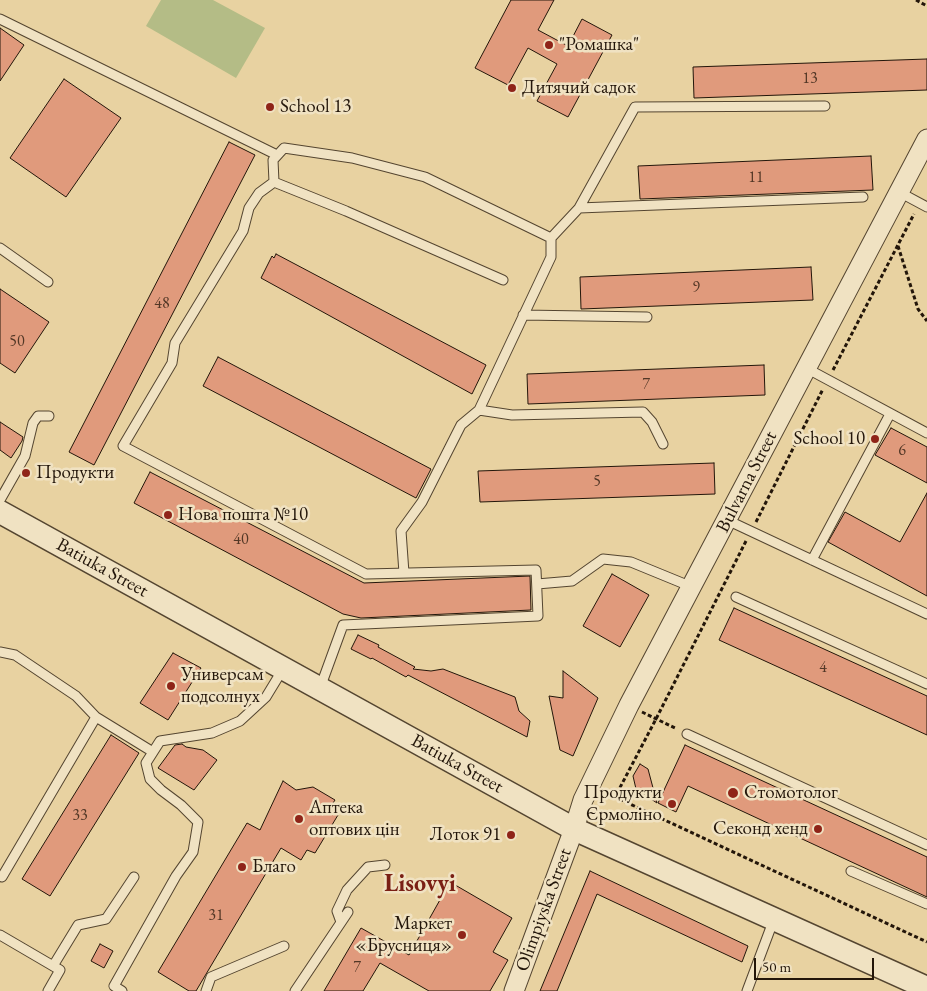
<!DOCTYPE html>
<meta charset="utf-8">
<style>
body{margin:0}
#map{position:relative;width:927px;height:991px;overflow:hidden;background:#e8d2a1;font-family:"EB Garamond",serif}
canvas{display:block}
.scale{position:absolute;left:754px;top:958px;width:120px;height:22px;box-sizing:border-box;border:2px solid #23160a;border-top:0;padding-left:6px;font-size:15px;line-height:18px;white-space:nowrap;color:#23160a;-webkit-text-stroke:4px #f0e2c2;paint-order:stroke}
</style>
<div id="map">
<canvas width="927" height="991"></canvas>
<div class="scale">50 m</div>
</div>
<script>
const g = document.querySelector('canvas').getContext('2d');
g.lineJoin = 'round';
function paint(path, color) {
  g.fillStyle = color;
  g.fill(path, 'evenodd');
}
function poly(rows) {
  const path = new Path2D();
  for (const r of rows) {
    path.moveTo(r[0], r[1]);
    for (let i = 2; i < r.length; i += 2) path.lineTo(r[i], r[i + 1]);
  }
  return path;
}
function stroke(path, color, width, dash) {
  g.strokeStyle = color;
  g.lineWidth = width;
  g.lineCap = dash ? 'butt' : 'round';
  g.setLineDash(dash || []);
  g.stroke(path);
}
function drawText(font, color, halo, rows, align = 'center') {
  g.font = font + ' "EB Garamond",serif';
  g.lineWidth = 5;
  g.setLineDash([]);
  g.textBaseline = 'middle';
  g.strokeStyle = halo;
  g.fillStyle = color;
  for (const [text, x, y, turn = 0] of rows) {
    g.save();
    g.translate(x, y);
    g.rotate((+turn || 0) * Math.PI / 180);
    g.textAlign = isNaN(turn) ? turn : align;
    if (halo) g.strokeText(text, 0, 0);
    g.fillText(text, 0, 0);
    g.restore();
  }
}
paint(poly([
 [161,0,213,0,265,28,236,78,146,26]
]), '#b4bc86');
const building = poly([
 [511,0,554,0,538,30,568,46,582,19,612,35,568,117,537,101,557,64,528,48,508,85,475,68,511,0],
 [0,28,24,45,0,81,0,28],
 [927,59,927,90,694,98,693,67,927,59],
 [64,79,121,118,66,197,10,158,64,79],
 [229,142,255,155,94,465,69,452,229,142],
 [871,156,873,190,640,199,638,166,871,156],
 [276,254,486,365,472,394,261,278,272,256,274,258,276,254],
 [811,267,813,300,581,309,580,277,811,267],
 [0,289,49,322,15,373,0,363,0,289],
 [218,357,431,469,416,498,203,386,218,357],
 [764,365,765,395,528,404,527,374,764,365],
 [0,422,23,437,22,441,11,458,0,450,0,422],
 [891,428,927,447,927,483,875,455,891,428],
 [714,463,715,494,480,502,478,471,714,463],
 [150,472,364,583,530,576,531,610,361,618,343,614,134,503,150,472],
 [927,493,927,596,828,542,845,512,900,542,927,493],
 [612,574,649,595,620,647,583,626,612,574],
 [734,608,927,696,927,735,719,640,734,608],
 [358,635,379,645,378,647,415,667,413,669,431,671,443,669,515,697,519,711,530,721,527,737,408,675,406,677,372,658,371,659,351,649,358,635],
 [173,653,201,668,168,720,140,703,173,653],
 [563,671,598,698,573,756,560,750,549,696,563,698,563,671],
 [111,735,139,753,50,896,22,879,111,735],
 [182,744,186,747,203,750,217,760,194,790,158,768,175,745,182,744],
 [685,745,927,857,927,897,688,786,676,812,658,803,685,745],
 [640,764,648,769,657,803,636,789,633,776,640,764],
 [283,781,296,790,313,787,335,800,329,809,338,815,315,853,307,850,301,860,281,848,196,991,189,991,158,972,247,823,260,830,283,781],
 [590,871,748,946,742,962,597,894,557,991,540,991,590,871],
 [450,882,512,918,493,952,508,960,490,991,429,991,380,963,363,991,324,991,361,928,409,955,450,882],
 [100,944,113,951,104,968,91,961,100,944]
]);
paint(building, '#e09a7c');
stroke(building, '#23160a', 1);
const service = poly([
 [0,19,277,155],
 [274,182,259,193,249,208,243,231,175,343,172,363,123,446,366,574,536,570,538,616,343,625,320,688],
 [899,192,927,207],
 [579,208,863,197],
 [0,248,48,282],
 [503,280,346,211,274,182,273,160,284,148,352,158,425,177,551,238,579,208,635,107,825,106],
 [523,315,647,317],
 [806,368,927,433],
 [479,410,512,415,643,412,652,422,663,444],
 [0,500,25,456,33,423,38,416,49,416],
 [727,520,927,614],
 [812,560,890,414],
 [404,573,401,531,422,502,461,425,479,410,551,257,551,238],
 [537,584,572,581,603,559,631,562,692,587],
 [736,597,927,684],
 [0,652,15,655,76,696,96,717],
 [687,734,927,845],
 [851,871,927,904],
 [2,877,96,717,153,752],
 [341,922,337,911,347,890,368,867,385,865],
 [0,935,60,970,48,991],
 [53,966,78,925,106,919,134,877],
 [122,991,114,986,176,876,193,852,198,822,181,805,161,790,150,779,146,763,160,741,212,733,240,721,266,697,283,669],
 [206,991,211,977,284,946],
 [295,991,348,912],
 [747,991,774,919]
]);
const minor = poly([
 [514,991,574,829,583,800,629,705,927,139]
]);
const tertiary = poly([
 [0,512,574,829,927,988]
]);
stroke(service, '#544530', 11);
stroke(minor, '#544530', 21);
stroke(tertiary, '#544530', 25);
stroke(poly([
 [916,0,927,6],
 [898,246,918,309,927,321],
 [833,370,914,214],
 [756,522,823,389],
 [746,541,656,719,615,797,927,942],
 [642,712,677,729]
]), '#23160a', 3, [4, 2.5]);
stroke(service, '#f0e2c2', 9);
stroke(minor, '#f0e2c2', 19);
stroke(tertiary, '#f0e2c2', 22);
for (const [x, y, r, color] of [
 [549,45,5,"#8f2418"],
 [512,88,5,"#8f2418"],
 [270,107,5,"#8f2418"],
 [875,439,5,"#8f2418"],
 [26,473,5,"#8f2418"],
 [168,515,5,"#8f2418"],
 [171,686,5,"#8f2418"],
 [733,793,6,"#8f2418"],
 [672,804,5,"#8f2418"],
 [299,819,5,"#8f2418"],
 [818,829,5,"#8f2418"],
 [511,835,5,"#8f2418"],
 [242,867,5,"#8f2418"],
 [462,935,5,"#8f2418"]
]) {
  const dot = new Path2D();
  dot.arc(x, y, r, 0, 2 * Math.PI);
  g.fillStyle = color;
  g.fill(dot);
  stroke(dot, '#f0e2c2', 2);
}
drawText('16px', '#523726', null, [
 ["13",810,79],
 ["11",756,178],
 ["9",696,288],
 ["48",162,304],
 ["50",17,342],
 ["7",646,385],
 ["6",902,451],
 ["5",597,482],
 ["40",241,540],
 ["4",823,668],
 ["33",80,816],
 ["31",216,916],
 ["7",357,968]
]);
drawText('19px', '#23160a', '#f0e2c2', [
 ["\"Ромашка\"",559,45],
 ["Дитячий садок",522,88],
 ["School 13",280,107],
 ["School 10",865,439,"right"],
 ["Продукти",36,473],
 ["Нова пошта №10",178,515],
 ["Универсам",181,675],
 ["подсолнух",181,697],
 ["Продукти",662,793,"right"],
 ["Єрмоліно",662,815,"right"],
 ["Стомотолог",744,793],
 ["Аптека",309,808],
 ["оптових цін",309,830],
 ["Секонд хенд",808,829,"right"],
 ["Лоток 91",501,835,"right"],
 ["Благо",252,867],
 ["Маркет",452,924,"right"],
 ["«Брусниця»",452,946,"right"]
], 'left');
drawText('19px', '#23160a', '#f0e2c2', [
 ["Bulvarna Street",747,482,-63],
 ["Batiuka Street",102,568,29],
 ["Batiuka Street",457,764,29],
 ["Olimpiyska Street",544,910,-70]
]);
drawText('bold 24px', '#7a1f14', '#f0e2c2', [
 ["Lisovyi",420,884]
]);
</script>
